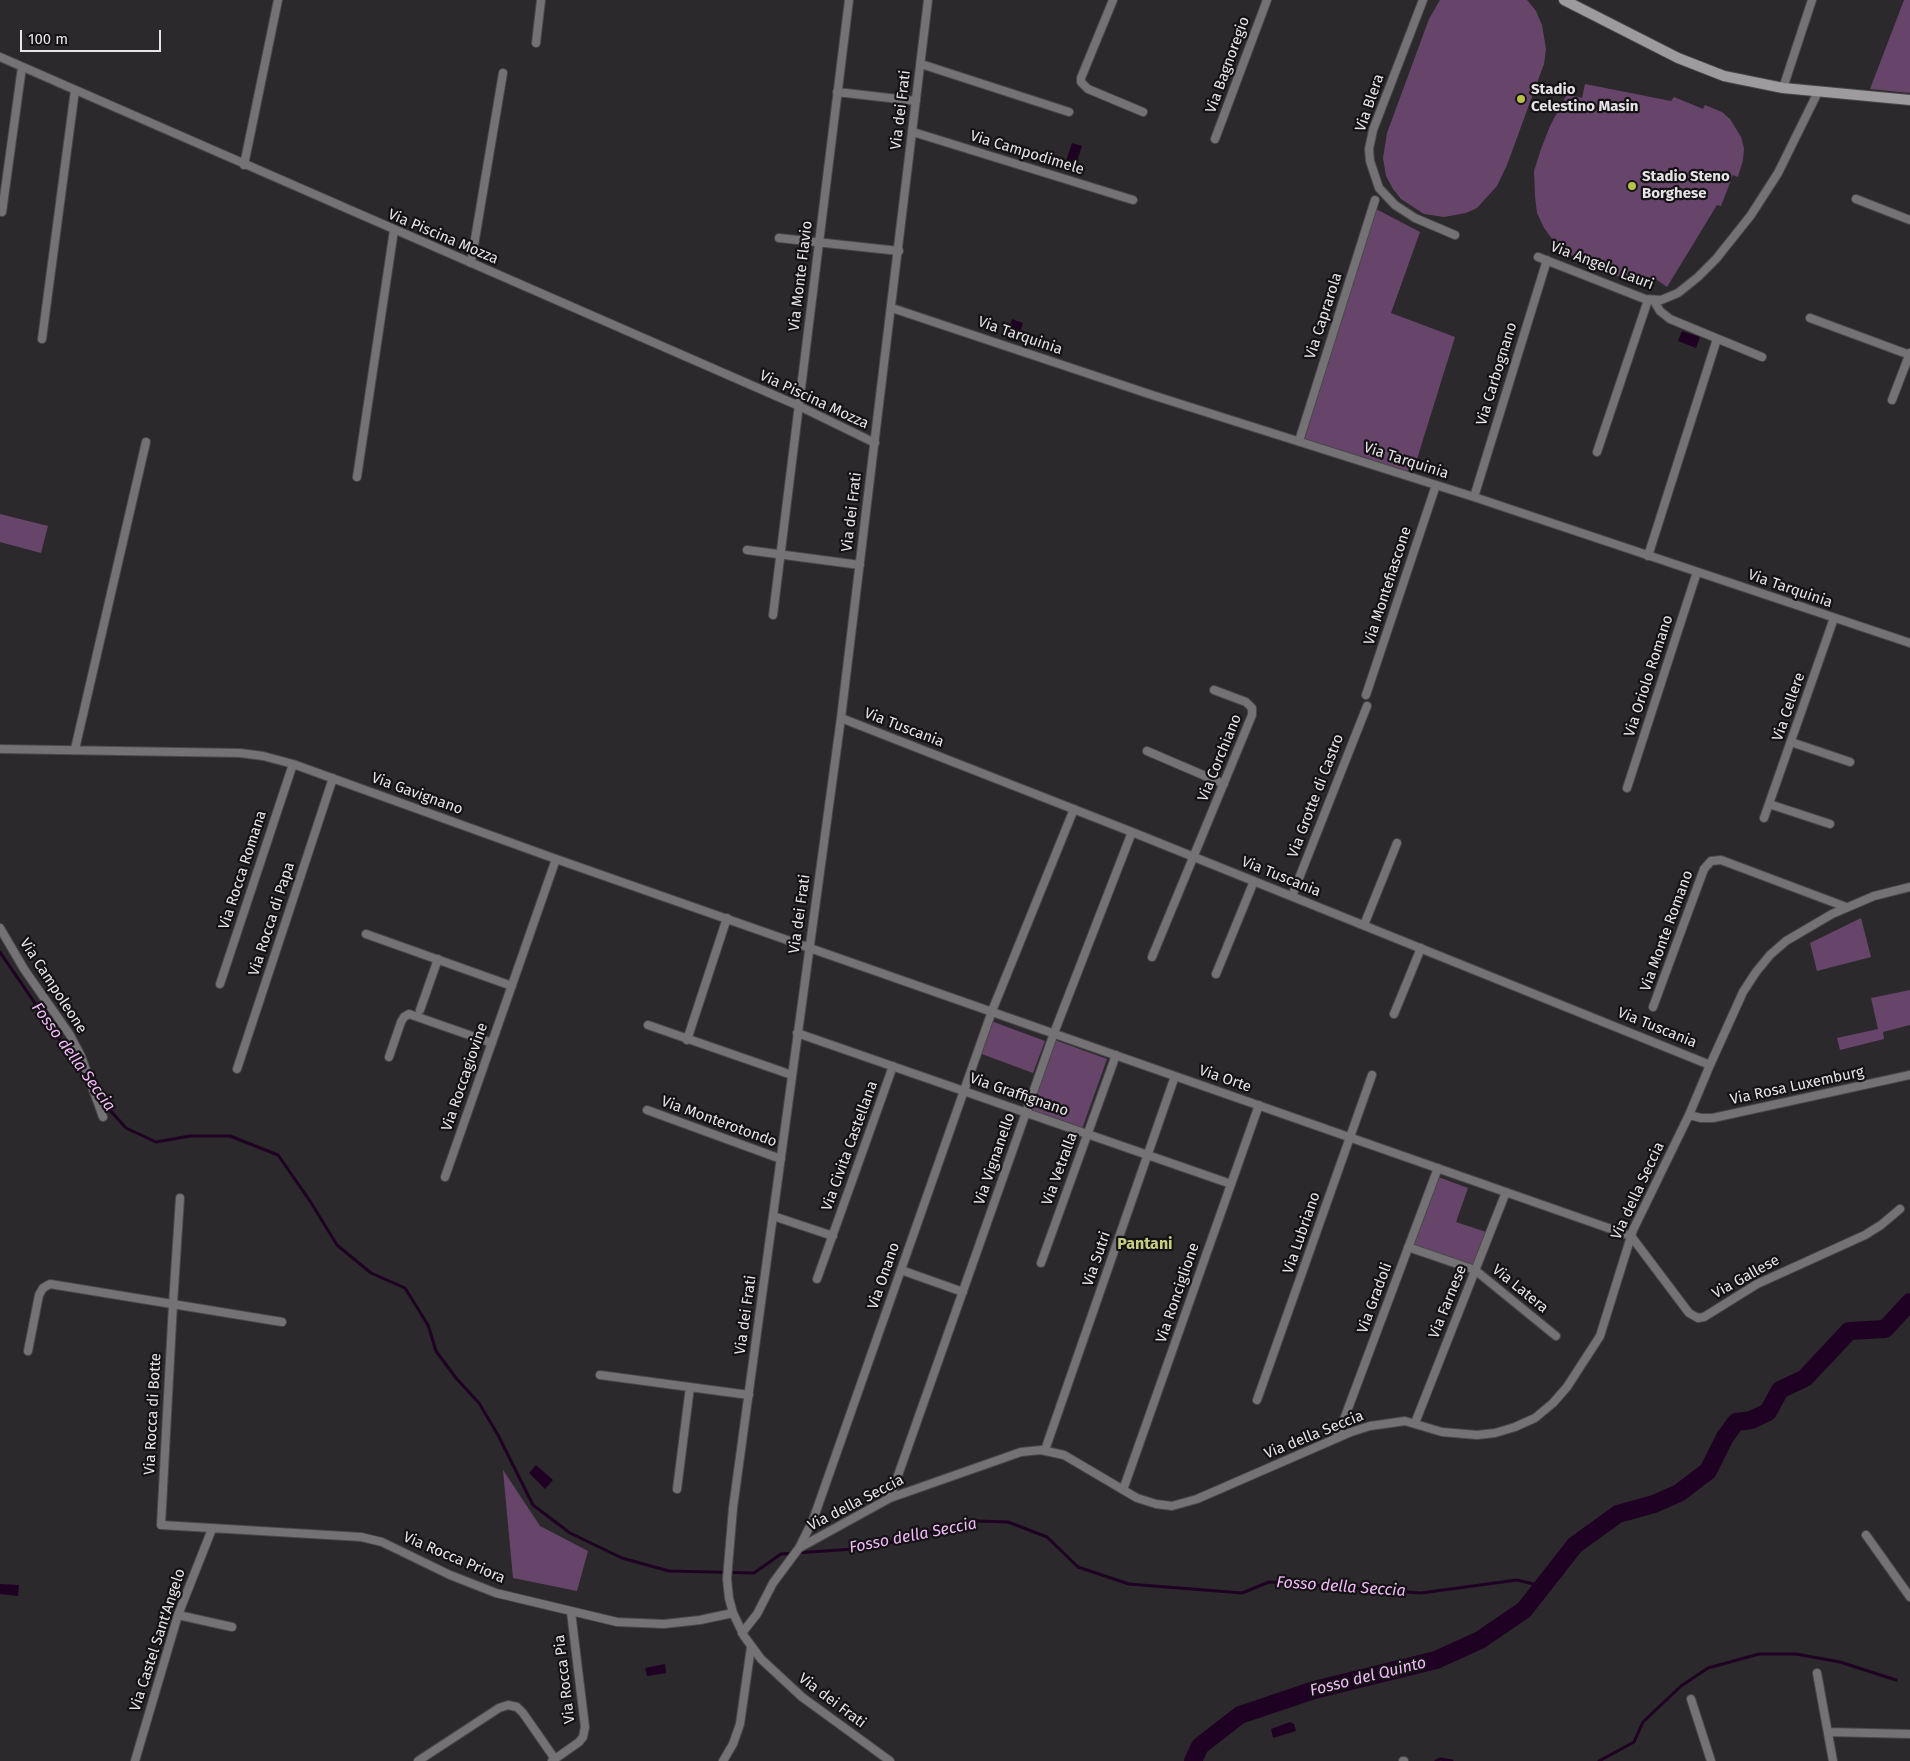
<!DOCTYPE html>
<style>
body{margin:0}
#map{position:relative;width:1910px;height:1761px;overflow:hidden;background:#2c292c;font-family:"Fira Sans",sans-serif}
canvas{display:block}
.scale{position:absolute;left:20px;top:30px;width:141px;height:22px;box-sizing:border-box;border:2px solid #e6e4e6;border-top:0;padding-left:6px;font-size:15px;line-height:18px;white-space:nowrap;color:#e6e4e6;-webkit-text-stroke:4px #141214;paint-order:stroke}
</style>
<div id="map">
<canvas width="1910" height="1761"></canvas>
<div class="scale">100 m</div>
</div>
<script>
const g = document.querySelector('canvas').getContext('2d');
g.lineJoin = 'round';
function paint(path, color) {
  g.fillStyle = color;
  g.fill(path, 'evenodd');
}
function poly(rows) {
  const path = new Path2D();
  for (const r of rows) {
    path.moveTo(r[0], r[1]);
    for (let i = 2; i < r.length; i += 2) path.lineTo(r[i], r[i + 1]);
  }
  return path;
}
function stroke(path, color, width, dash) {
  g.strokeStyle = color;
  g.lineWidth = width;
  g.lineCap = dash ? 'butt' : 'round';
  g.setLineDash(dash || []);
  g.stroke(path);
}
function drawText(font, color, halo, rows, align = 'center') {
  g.font = font + ' "Fira Sans",sans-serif';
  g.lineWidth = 4.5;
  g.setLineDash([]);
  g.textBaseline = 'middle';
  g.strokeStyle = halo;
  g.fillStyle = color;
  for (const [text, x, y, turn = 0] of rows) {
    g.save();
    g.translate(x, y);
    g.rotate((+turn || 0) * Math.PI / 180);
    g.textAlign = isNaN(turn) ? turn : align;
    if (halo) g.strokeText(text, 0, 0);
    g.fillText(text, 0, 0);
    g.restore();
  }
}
paint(poly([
 [1440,0,1527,0,1536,11,1542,25,1546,49,1544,64,1507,165,1497,186,1477,208,1466,213,1444,217,1424,214,1401,199,1393,189,1386,176,1383,158,1387,133,1429,19],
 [1904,0,1910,0,1910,93,1870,89],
 [1585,84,1671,101,1674,97,1703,109,1705,105,1722,112,1730,119,1741,137,1744,148,1743,160,1738,177,1733,175,1721,206,1717,205,1667,287,1657,280,1643,285,1583,264,1555,243,1544,228,1537,213,1535,196,1534,171,1541,149,1550,126,1567,94,1582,98],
 [1376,209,1420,232,1391,313,1455,337,1412,475,1303,440],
 [0,514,48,526,41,553,0,542],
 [1861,918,1871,957,1817,971,1810,943],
 [1910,990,1910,1025,1883,1032,1884,1039,1840,1050,1837,1038,1878,1029,1871,998],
 [991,1021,1045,1041,1033,1073,979,1053],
 [1055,1040,1107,1059,1082,1129,1029,1109],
 [1438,1177,1468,1188,1456,1222,1486,1232,1473,1268,1413,1247],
 [503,1470,540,1526,588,1551,577,1591,513,1578]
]), '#67456b');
paint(poly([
 [1072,143,1082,146,1076,164,1066,161],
 [1012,319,1023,323,1017,342,1006,339],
 [1682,331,1700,337,1696,348,1678,341],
 [536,1465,553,1480,545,1489,529,1473],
 [0,1584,19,1585,18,1596,0,1594],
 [665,1664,666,1673,647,1676,645,1668],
 [1290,1722,1294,1724,1296,1731,1273,1738,1271,1729]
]), '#1f0223');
stroke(poly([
 [0,952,86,1078],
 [99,1098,126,1128,156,1142,190,1136,230,1136,278,1155,310,1201,337,1245,371,1273,405,1288,428,1325,436,1351,456,1378,479,1403,498,1435,533,1505,570,1533,622,1558,669,1571,754,1573,781,1554,868,1548,977,1521,1008,1522,1047,1537,1078,1567,1129,1584,1242,1593,1269,1582,1421,1593,1517,1580,1542,1586],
 [1436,1761,1440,1759,1452,1761],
 [1599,1761,1634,1742,1643,1722,1681,1686,1708,1668,1759,1654,1796,1654,1840,1662,1896,1680]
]), '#1f0223', 3);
stroke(poly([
 [1193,1761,1200,1746,1240,1715,1314,1690,1436,1660,1480,1640,1524,1610,1575,1545,1618,1514,1654,1504,1679,1493,1708,1471,1725,1437,1736,1422,1751,1420,1768,1412,1780,1390,1805,1378,1849,1331,1885,1329,1910,1302]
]), '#1f0223', 18);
const street = poly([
 [1113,0,1081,78,1081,82,1088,89,1143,112],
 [1423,0,1373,130,1369,149,1370,161,1379,188,1395,205,1415,218,1455,235],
 [536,43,541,0],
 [0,57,799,406,875,443],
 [921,64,1069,112],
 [1783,88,1812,0],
 [837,92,916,101],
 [913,132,1133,200],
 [1215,139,1267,0],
 [244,165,278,0],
 [1856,199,1910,220],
 [2,212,22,67],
 [779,238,899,251],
 [1538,257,1645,299,1661,300,1678,293,1698,277,1716,259,1751,215,1778,173,1818,92],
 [471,263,503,73],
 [1654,301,1660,311,1670,319,1762,357],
 [892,308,1152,395,1474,497,1910,643],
 [1810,318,1910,355],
 [42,339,75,90],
 [1892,400,1910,353],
 [1299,441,1375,200],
 [1597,452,1648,300],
 [357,477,394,230],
 [1474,497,1547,260],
 [747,550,860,565],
 [1648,556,1717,339],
 [773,615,849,0],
 [1366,695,1436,485],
 [841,718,1132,832,1710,1065],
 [1791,742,1850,762],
 [0,749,240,753,263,756,293,764,556,859,1631,1236,1689,1313,1698,1318,1704,1317,1757,1284,1865,1235,1881,1225,1900,1209],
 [75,749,146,442],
 [1147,751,1224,784],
 [1627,788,1697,572],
 [1769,804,1830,824],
 [1764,818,1834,618],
 [1292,896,1367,706],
 [1364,925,1397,843],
 [0,928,24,969,70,1035,81,1056,103,1117],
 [366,934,512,986],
 [1152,957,1252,715,1252,708,1246,702,1214,690],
 [1216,974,1254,881],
 [220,984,293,764],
 [1653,1007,1704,869,1711,861,1721,860,1846,907],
 [420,1010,438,959],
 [1394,1014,1421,948],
 [648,1025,792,1075],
 [797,1033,1231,1184],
 [687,1040,727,918],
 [389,1057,401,1022,404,1017,409,1014,492,1043],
 [237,1069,333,778],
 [647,1110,781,1159],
 [1689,1115,1701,1118,1713,1118,1910,1075],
 [445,1177,556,859],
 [180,1198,173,1304,161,1525,361,1537,382,1542,450,1575,496,1593,617,1622,664,1624,700,1620,733,1613],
 [773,1216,833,1236],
 [1408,1247,1475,1270,1556,1336],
 [1041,1263,1116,1055],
 [901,1270,963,1292],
 [817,1279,893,1066],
 [28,1351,39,1295,43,1288,50,1284,282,1322],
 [600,1375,749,1395],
 [1257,1400,1372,1075],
 [1415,1423,1506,1192],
 [1337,1438,1438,1168],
 [1045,1450,1175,1076],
 [677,1489,690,1387],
 [1123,1490,1259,1105],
 [890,1498,1054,1033,1132,832],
 [1866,1535,1910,1597],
 [799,1548,813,1520,992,1011,1074,809],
 [178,1615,232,1627],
 [742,1633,757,1614,773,1583,799,1548,890,1498,1021,1452,1041,1450,1064,1455,1137,1498,1156,1504,1172,1506,1197,1499,1351,1432,1370,1426,1405,1421,1442,1432,1477,1435,1495,1433,1515,1427,1535,1418,1553,1403,1567,1387,1600,1336,1633,1230,1689,1115,1710,1065,1743,992,1756,972,1770,955,1786,941,1832,914,1874,896,1910,887],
 [1817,1673,1833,1761],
 [1691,1699,1711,1761],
 [1828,1732,1910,1734],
 [135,1761,178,1615,212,1529],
 [418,1761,499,1708,508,1705,517,1707,523,1713,555,1759],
 [552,1761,579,1742,583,1737,585,1727,571,1612],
 [723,1761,733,1744,740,1724,751,1647],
 [890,1761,802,1697,761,1659,744,1636,733,1613,729,1598,727,1579,733,1508,841,718,928,0],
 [1403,1761,1404,1761]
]);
const secondary = poly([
 [1564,0,1678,58,1724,76,1783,88,1910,100]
]);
stroke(street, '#4a474a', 10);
stroke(secondary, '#4a474a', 12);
stroke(street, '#747274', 8);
stroke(secondary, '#9d9b9e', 10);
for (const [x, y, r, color] of [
 [1521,99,5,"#b8c147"],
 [1632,186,5,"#b8c147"]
]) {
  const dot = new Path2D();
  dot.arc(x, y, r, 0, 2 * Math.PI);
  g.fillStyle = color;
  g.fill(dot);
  stroke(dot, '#141214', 2);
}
drawText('15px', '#e6e4e6', '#141214', [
 ["Via Bagnoregio",1228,65,-70],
 ["Via Blera",1370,103,-71],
 ["Via dei Frati",901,110,-83],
 ["Via Campodimele",1027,153,17],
 ["Via Piscina Mozza",443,237,23],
 ["Via Angelo Lauri",1602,266,21],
 ["Via Monte Flavio",801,276,-83],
 ["Via Caprarola",1324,316,-72],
 ["Via Tarquinia",1020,336,19],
 ["Via Carbognano",1497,374,-73],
 ["Via Piscina Mozza",814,400,25],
 ["Via Tarquinia",1406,461,18],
 ["Via dei Frati",852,512,-83],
 ["Via Montefiascone",1388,586,-72],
 ["Via Tarquinia",1790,589,19],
 ["Via Oriolo Romano",1649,676,-72],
 ["Via Cellere",1789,707,-71],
 ["Via Tuscania",904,728,21],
 ["Via Corchiano",1220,758,-68],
 ["Via Gavignano",417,794,20],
 ["Via Grotte di Castro",1316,796,-69],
 ["Via Rocca Romana",243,870,-72],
 ["Via Tuscania",1281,877,22],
 ["Via dei Frati",800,914,-82],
 ["Via Rocca di Papa",272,919,-72],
 ["Via Monte Romano",1667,931,-70],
 ["Via Campoleone",53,986,57],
 ["Via Tuscania",1657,1028,22],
 ["Via Roccagiovine",465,1077,-71],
 ["Via Orte",1225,1079,19],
 ["Via Rosa Luxemburg",1797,1086,-12],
 ["Via Graffignano",1019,1095,19],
 ["Via Monterotondo",719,1122,20],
 ["Via Civita Castellana",850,1146,-70],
 ["Via Vignanello",995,1159,-71],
 ["Via Vetralla",1060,1169,-70],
 ["Via della Seccia",1638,1191,-65],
 ["Via Lubriano",1302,1233,-71],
 ["Via Sutri",1097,1259,-71],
 ["Via Onano",884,1276,-71],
 ["Via Gallese",1746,1277,-29],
 ["Via Latera",1520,1289,39],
 ["Via Ronciglione",1178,1293,-71],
 ["Via Gradoli",1375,1298,-70],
 ["Via Farnese",1448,1302,-68],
 ["Via dei Frati",746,1315,-82],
 ["Via Rocca di Botte",153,1414,-87],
 ["Via della Seccia",1314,1435,-22],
 ["Via della Seccia",856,1503,-27],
 ["Via Rocca Priora",454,1558,23],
 ["Via Castel Sant'Angelo",158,1640,-72],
 ["Via Rocca Pia",565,1679,-97],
 ["Via dei Frati",832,1701,37]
]);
drawText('bold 15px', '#e6e4e6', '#141214', [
 ["Stadio",1531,90],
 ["Celestino Masin",1531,107],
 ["Stadio Steno",1642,177],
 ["Borghese",1642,194]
], 'left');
drawText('italic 16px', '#f3bafa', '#141214', [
 ["Fosso della Seccia",73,1057,54],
 ["Fosso della Seccia",913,1536,-11],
 ["Fosso della Seccia",1341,1587,4],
 ["Fosso del Quinto",1368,1677,-14]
]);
drawText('bold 16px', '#c6ce81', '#141214', [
 ["Pantani",1145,1245]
]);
</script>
